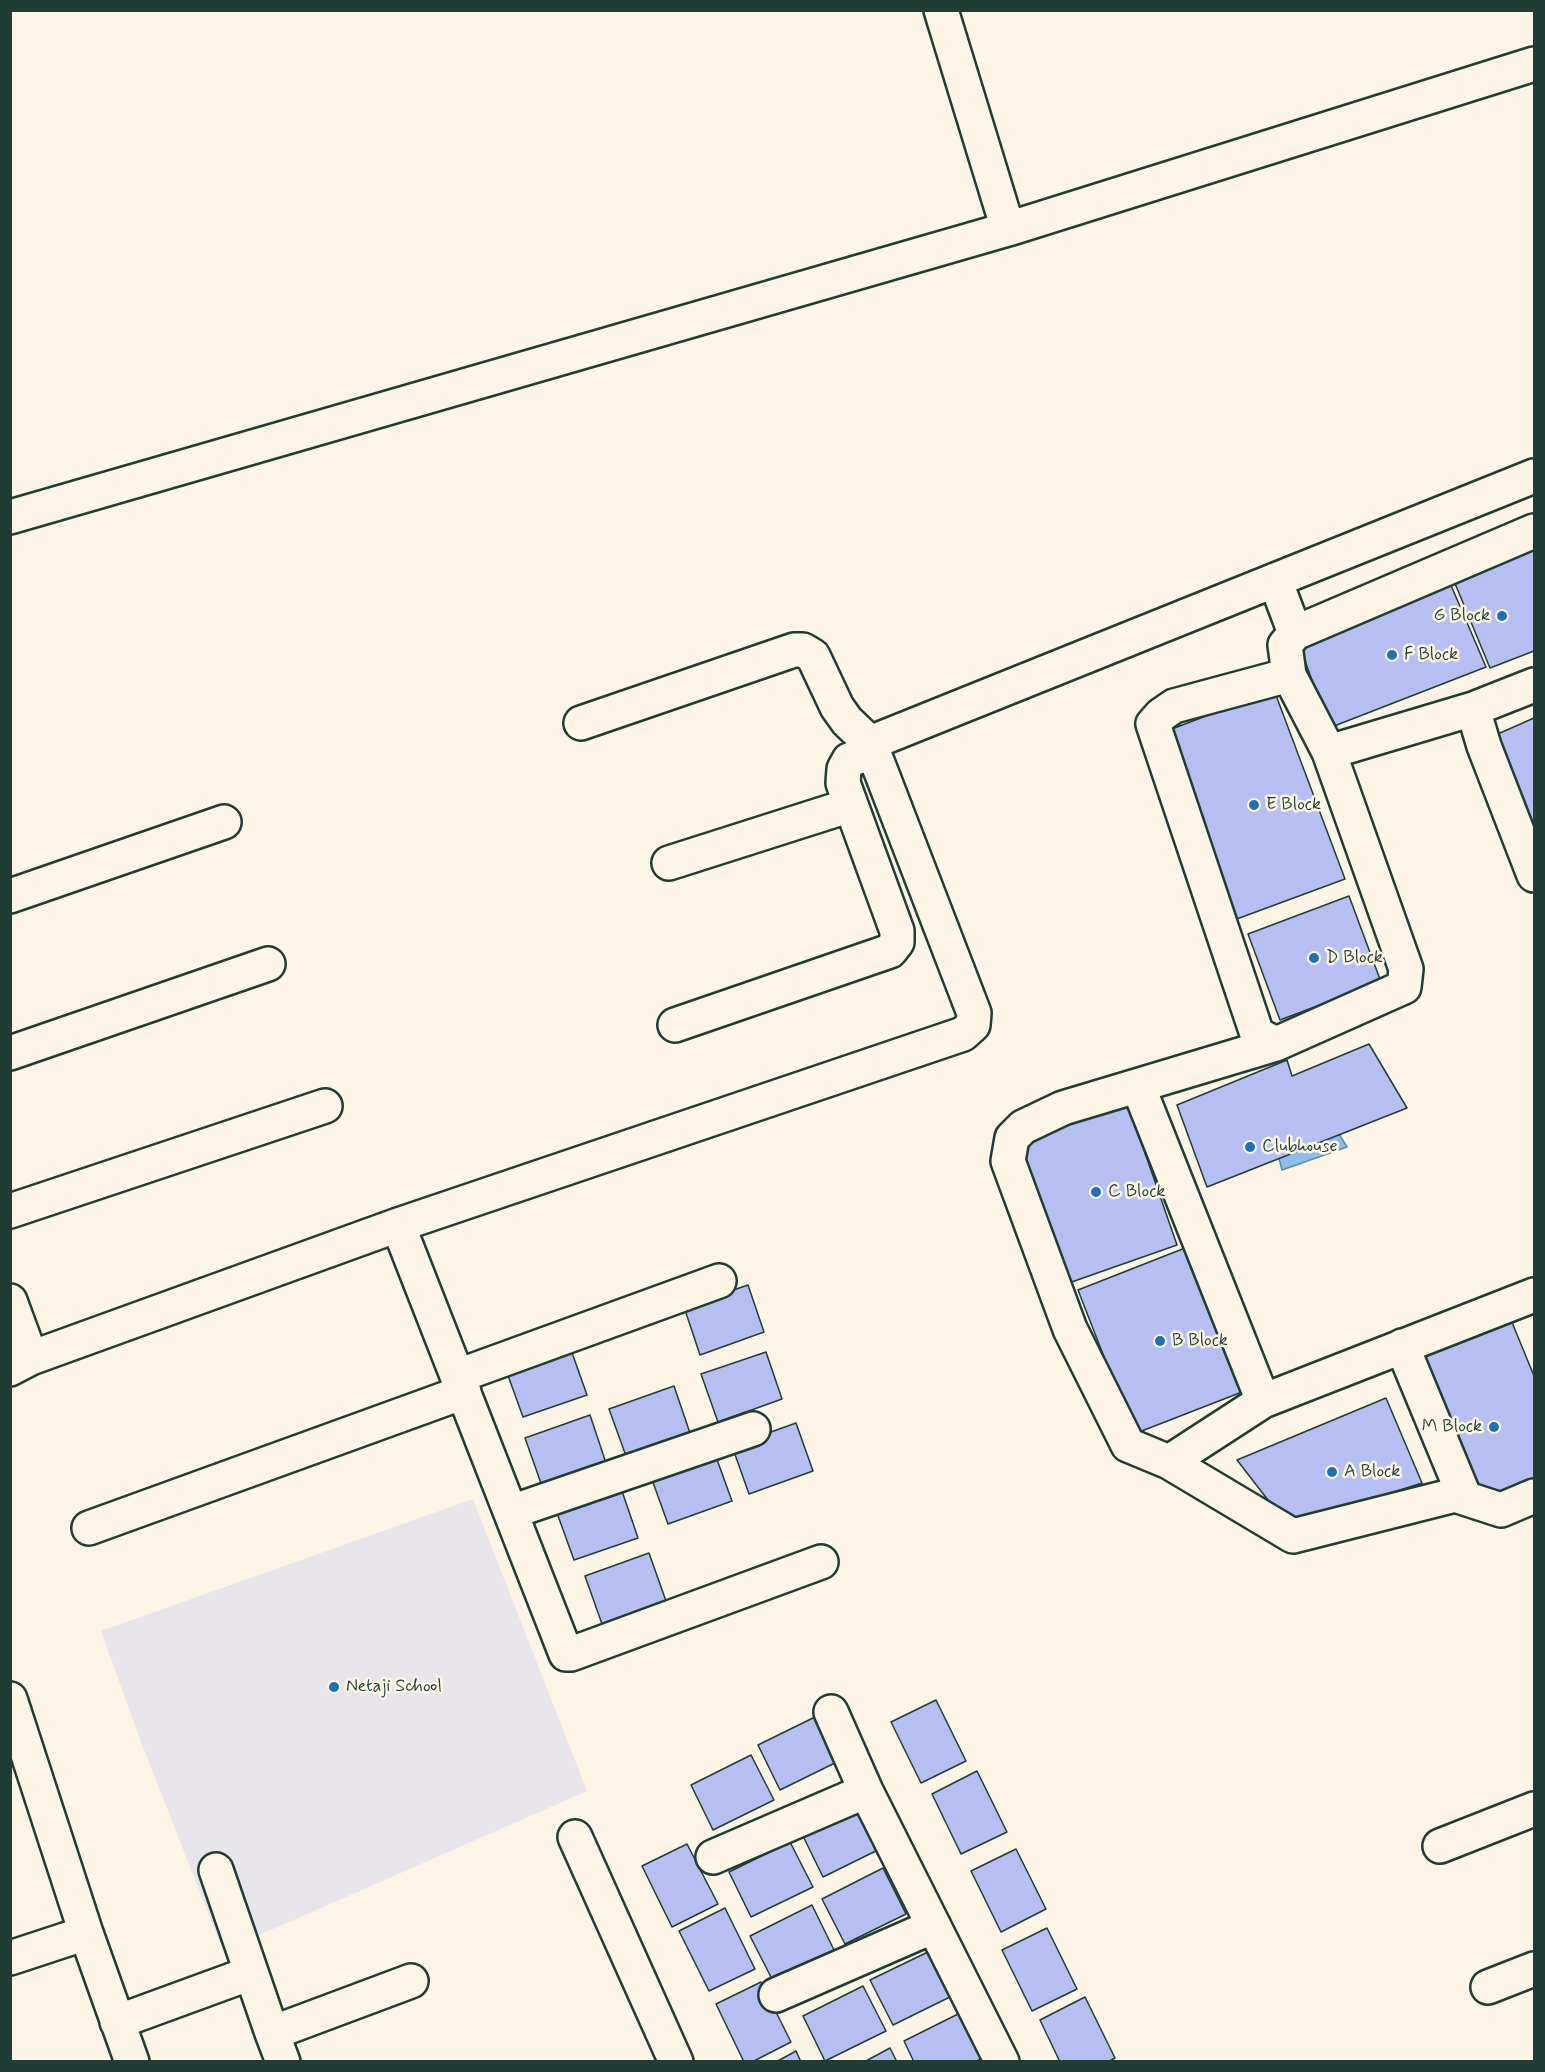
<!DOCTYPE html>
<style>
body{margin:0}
#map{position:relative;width:1545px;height:2072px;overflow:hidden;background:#fcf5e5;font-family:Mynerve,sans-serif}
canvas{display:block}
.frame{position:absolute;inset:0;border:12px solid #1f3d34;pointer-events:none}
</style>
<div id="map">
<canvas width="1545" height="2072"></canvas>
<div class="frame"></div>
</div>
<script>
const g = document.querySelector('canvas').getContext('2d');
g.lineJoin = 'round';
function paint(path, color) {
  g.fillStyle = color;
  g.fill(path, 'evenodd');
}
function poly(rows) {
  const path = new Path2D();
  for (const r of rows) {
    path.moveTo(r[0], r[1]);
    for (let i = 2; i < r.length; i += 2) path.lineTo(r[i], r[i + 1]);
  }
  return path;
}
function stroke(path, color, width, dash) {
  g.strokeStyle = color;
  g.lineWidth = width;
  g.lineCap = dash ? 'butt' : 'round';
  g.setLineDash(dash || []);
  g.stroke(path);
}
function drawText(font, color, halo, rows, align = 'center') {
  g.font = font + ' Mynerve,sans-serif';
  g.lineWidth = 5;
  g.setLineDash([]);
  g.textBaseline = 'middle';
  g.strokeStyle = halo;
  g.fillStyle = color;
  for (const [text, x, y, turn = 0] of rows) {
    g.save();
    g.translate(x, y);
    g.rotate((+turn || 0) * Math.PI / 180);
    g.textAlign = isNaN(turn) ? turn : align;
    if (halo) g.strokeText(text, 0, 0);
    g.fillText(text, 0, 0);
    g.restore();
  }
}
paint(poly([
 [473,1499,587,1791,223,1951,141,1742,101,1631]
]), '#e7e5e9');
const water = poly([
 [1327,1114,1347,1147,1282,1170,1278,1155,1327,1114]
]);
paint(water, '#8dbfe9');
stroke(water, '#618ba1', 1.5);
const building = poly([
 [1534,548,1534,651,1490,668,1454,581,1534,548],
 [1450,583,1486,667,1329,728,1299,644,1450,583],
 [1274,690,1345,879,1234,920,1164,732,1274,690],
 [1534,718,1534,848,1491,737,1534,718],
 [1349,896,1381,982,1280,1020,1248,934,1349,896],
 [1369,1044,1407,1108,1207,1187,1177,1105,1287,1060,1292,1076,1369,1044],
 [1127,1101,1177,1245,1066,1284,1016,1139,1127,1101],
 [1185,1248,1242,1392,1134,1434,1078,1290,1185,1248],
 [748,1285,764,1332,700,1355,684,1307,748,1285],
 [1509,1315,1534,1376,1534,1478,1484,1497,1421,1355,1509,1315],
 [570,1347,587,1395,523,1417,506,1370,570,1347],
 [766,1352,782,1399,718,1422,701,1374,766,1352],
 [674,1386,690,1433,626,1456,609,1409,674,1386],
 [1386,1398,1422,1483,1288,1526,1237,1460,1386,1398],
 [590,1415,606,1463,542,1486,525,1438,590,1415],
 [796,1423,813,1471,749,1494,732,1446,796,1423],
 [715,1454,732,1501,668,1524,651,1477,715,1454],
 [622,1491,638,1538,574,1560,557,1513,622,1491],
 [649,1553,666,1601,602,1624,585,1576,649,1553],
 [936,1700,966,1761,921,1783,891,1722,936,1700],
 [819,1715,841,1760,780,1790,758,1745,819,1715],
 [751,1755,774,1800,713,1830,691,1785,751,1755],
 [977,1771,1007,1832,961,1854,932,1794,977,1771],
 [862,1802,884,1847,823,1877,801,1832,862,1802],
 [790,1842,813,1887,751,1917,729,1872,790,1842],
 [687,1844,718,1904,672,1927,642,1866,687,1844],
 [1016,1849,1046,1909,1001,1932,971,1871,1016,1849],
 [883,1868,906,1914,845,1944,822,1899,883,1868],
 [812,1905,834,1950,773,1981,750,1936,812,1905],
 [725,1908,755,1969,709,1991,679,1931,725,1908],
 [1047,1928,1077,1989,1032,2011,1002,1950,1047,1928],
 [932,1950,954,1995,893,2025,870,1980,932,1950],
 [761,1982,791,2042,752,2062,744,2062,716,2004,761,1982],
 [863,1986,886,2031,825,2061,803,2016,863,1986],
 [1085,1997,1115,2058,1108,2062,1060,2062,1040,2020,1085,1997],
 [964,2011,987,2056,975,2062,914,2062,904,2041,964,2011],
 [890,2048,897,2062,864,2062,890,2048],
 [796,2051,801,2062,776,2062,796,2051]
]);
paint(building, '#b6bff1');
stroke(building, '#1f3d34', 1.5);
const minor = poly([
 [941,10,1008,229],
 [10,517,1008,229,1534,64],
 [1275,580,1295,633,1285,645,1289,675,1174,706,1161,715,1153,724,1257,1034,1276,1044,1063,1108,1023,1127,1012,1138,1008,1161,1070,1329,1128,1445,1169,1462,1293,1536,1455,1495,1501,1510,1534,1496],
 [1295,633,1534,531],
 [1289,675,1329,752,1473,709],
 [1534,685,1473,709,1484,746,1534,875],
 [581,723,794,650,803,650,813,656,837,707,847,721,870,743],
 [669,863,851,805],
 [10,896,224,822],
 [675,1025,890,951,897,942,897,931,843,783,844,769,849,760,873,752],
 [1276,1044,1404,987,1406,969,1329,752],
 [10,1053,268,964],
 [1138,1086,1263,1401,1169,1462],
 [10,1211,325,1106],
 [398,1225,566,1654,571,1654,821,1562],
 [10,1301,31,1358,10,1369],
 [1402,1346,1465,1498],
 [31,1358,398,1225,963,1034,973,1025,974,1013,870,743,1534,476],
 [458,1376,719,1281],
 [1263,1401,1534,1295],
 [511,1512,753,1429],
 [89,1528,464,1392],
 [10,1699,86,1933,132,2062],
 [831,1712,866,1791,1002,2062],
 [575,1837,676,2062],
 [1440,1846,1534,1809],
 [713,1857,866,1791],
 [216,1870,272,2033],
 [10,1958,86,1933],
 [1488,1987,1534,1969],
 [776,1995,934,1926],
 [117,2022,251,1973],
 [283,2062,272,2033,411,1981]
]);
stroke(minor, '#1f3d34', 38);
stroke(minor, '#fcf5e5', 33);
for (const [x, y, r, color] of [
 [1502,616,6,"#1f6fb2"],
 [1392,655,6,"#1f6fb2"],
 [1254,805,6,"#1f6fb2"],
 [1314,958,6,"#1f6fb2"],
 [1250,1147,6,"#1f6fb2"],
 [1096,1192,6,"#1f6fb2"],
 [1160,1341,6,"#1f6fb2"],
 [1494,1427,6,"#1f6fb2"],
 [1332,1472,6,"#1f6fb2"],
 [334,1687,6,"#1f6fb2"]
]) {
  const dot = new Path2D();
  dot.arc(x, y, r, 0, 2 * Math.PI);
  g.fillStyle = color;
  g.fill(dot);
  stroke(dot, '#fcf5e5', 2);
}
drawText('18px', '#1f3d34', '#fcf5e5', [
 ["G Block",1490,616,"right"],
 ["F Block",1404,655],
 ["E Block",1266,805],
 ["D Block",1326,958],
 ["Clubhouse",1262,1147],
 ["C Block",1108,1192],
 ["B Block",1172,1341],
 ["M Block",1482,1427,"right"],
 ["A Block",1344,1472],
 ["Netaji School",346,1687]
], 'left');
</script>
